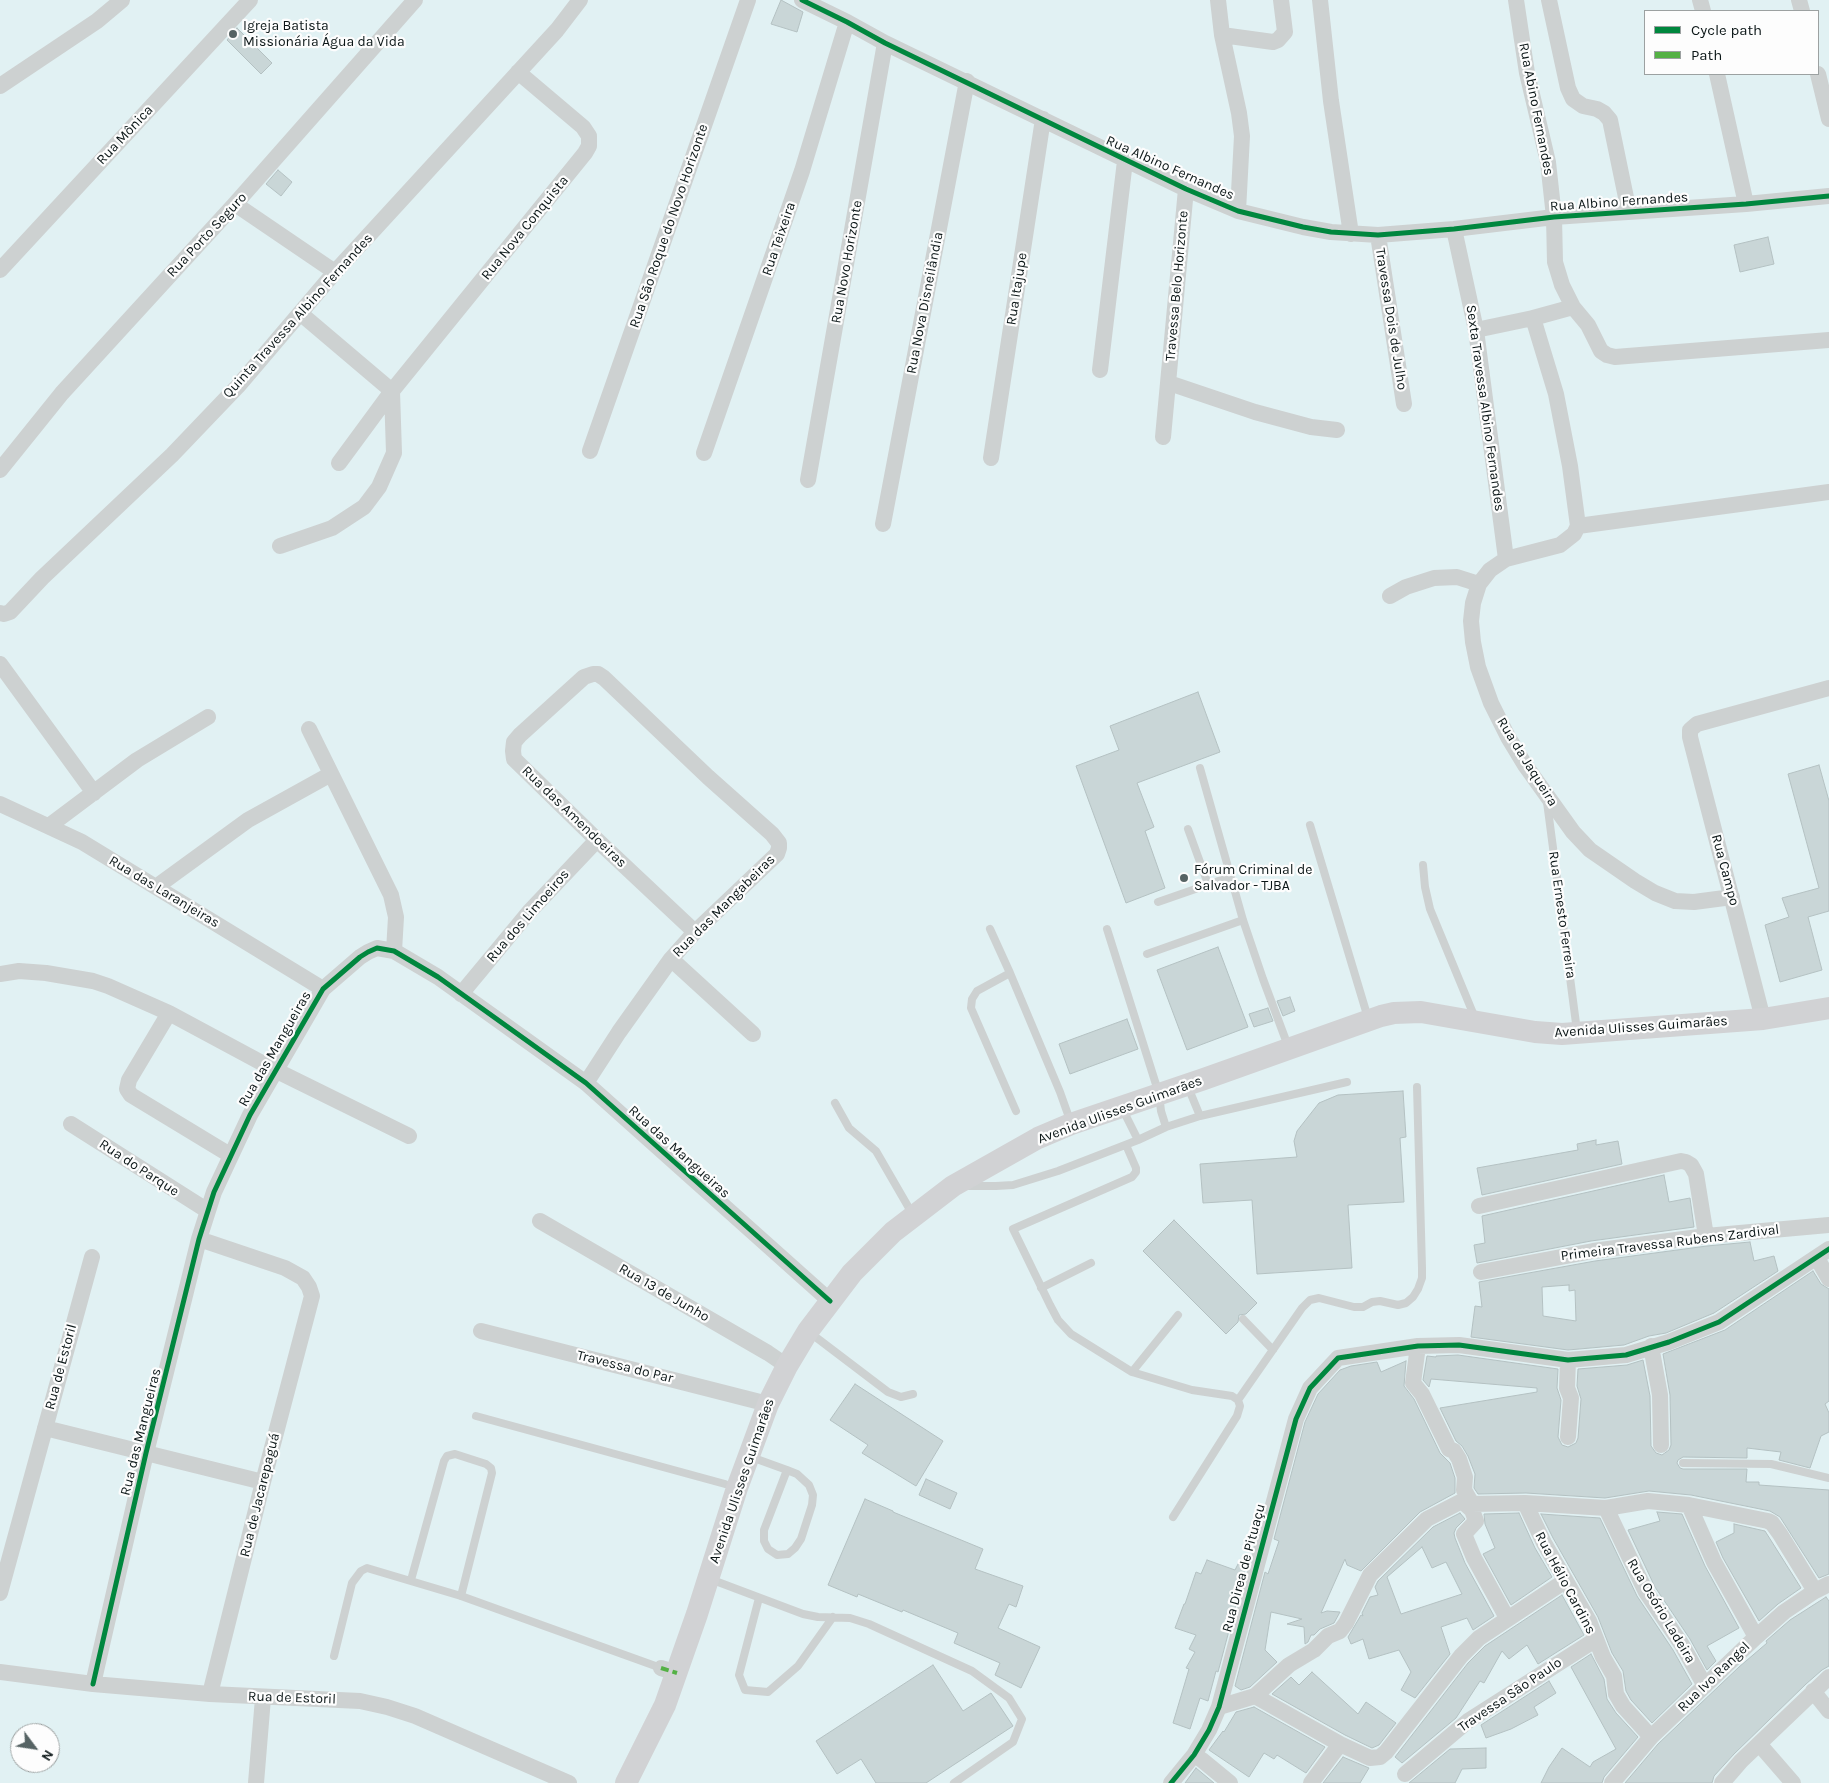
<!DOCTYPE html>
<meta charset="utf-8">
<style>
body{margin:0}
#map{position:relative;width:1829px;height:1783px;overflow:hidden;background:#e1f1f3;font-family:Karla,sans-serif}
canvas{display:block}
.legend{position:absolute;left:1644px;top:10px;width:175px;height:65px;box-sizing:border-box;background:#fdfdfd;border:1px solid #9ca1a1;margin:0;padding:6px 9px;list-style:none;font-size:15px;color:#0b1617}
.legend li{display:flex;align-items:center;gap:10px;height:25px}
.legend b{width:25px;border:1px solid #9ca1a1}
.north{position:absolute;left:10px;top:1723px;width:50px;height:50px;box-sizing:border-box;background:#fdfdfd;border:1px solid #9ca1a1;border-radius:50%;rotate:121deg;font-size:14px;font-weight:700;line-height:20px;text-align:center;color:#0b1617}
.north::after{content:'';display:block;margin:auto;width:18px;height:22px;background:#566364;clip-path:polygon(50% 0,100% 100%,50% 72%,0 100%)}
</style>
<div id="map">
<canvas width="1829" height="1783"></canvas>
<ul class="legend">
<li><b style="height:6px;background:#00873e"></b>Cycle path</li>
<li><b style="height:6px;background:#54b145"></b>Path</li>
</ul>
<div class="north">N</div>
</div>
<script>
const g = document.querySelector('canvas').getContext('2d');
g.lineJoin = 'round';
function paint(path, color) {
  g.fillStyle = color;
  g.fill(path, 'evenodd');
}
function poly(rows) {
  const path = new Path2D();
  for (const r of rows) {
    path.moveTo(r[0], r[1]);
    for (let i = 2; i < r.length; i += 2) path.lineTo(r[i], r[i + 1]);
  }
  return path;
}
function stroke(path, color, width, dash) {
  g.strokeStyle = color;
  g.lineWidth = width;
  g.lineCap = dash ? 'butt' : 'round';
  g.setLineDash(dash || []);
  g.stroke(path);
}
function drawText(font, color, halo, rows, align = 'center') {
  g.font = font + ' Karla,sans-serif';
  g.lineWidth = 4.5;
  g.setLineDash([]);
  g.textBaseline = 'middle';
  g.strokeStyle = halo;
  g.fillStyle = color;
  for (const [text, x, y, turn = 0] of rows) {
    g.save();
    g.translate(x, y);
    g.rotate((+turn || 0) * Math.PI / 180);
    g.textAlign = isNaN(turn) ? turn : align;
    if (halo) g.strokeText(text, 0, 0);
    g.fillText(text, 0, 0);
    g.restore();
  }
}
const building = poly([
 [781,0,803,12,797,32,771,24,781,0],
 [237,28,272,63,261,74,227,40,237,28],
 [278,170,292,182,281,196,266,184,278,170],
 [1768,237,1774,264,1740,272,1734,245,1768,237],
 [1198,692,1220,752,1137,783,1154,827,1145,831,1165,888,1126,903,1076,766,1119,750,1110,726,1198,692],
 [1819,765,1829,801,1829,911,1808,917,1822,970,1780,982,1765,925,1789,917,1782,898,1819,888,1788,774,1819,765],
 [1218,947,1248,1027,1187,1050,1157,970,1218,947],
 [1290,997,1295,1011,1283,1016,1277,1001,1290,997],
 [1268,1008,1273,1021,1254,1027,1249,1014,1268,1008],
 [1127,1019,1138,1049,1070,1074,1059,1044,1127,1019],
 [1403,1091,1406,1137,1400,1138,1404,1202,1348,1205,1352,1268,1257,1274,1252,1200,1203,1203,1200,1164,1297,1157,1294,1141,1297,1131,1319,1103,1338,1095,1403,1091],
 [1596,1140,1596,1145,1618,1141,1622,1164,1482,1195,1477,1168,1578,1150,1577,1144,1596,1140],
 [1664,1175,1669,1202,1690,1198,1694,1227,1591,1241,1477,1263,1474,1245,1485,1243,1482,1216,1664,1175],
 [1174,1220,1257,1303,1246,1314,1239,1315,1238,1322,1226,1334,1143,1251,1174,1220],
 [1750,1242,1754,1261,1774,1256,1778,1271,1714,1313,1666,1333,1649,1336,1624,1345,1568,1350,1471,1337,1475,1306,1482,1307,1479,1282,1595,1261,1707,1246,1750,1242],
 [1569,1285,1569,1291,1575,1290,1576,1321,1543,1316,1542,1287,1569,1285],
 [1813,1271,1821,1284,1829,1289,1829,1401,1825,1404,1829,1413,1829,1432,1821,1436,1810,1468,1779,1460,1781,1452,1747,1448,1747,1458,1683,1457,1678,1460,1677,1463,1680,1468,1683,1469,1747,1469,1746,1482,1759,1482,1759,1485,1829,1490,1829,1574,1819,1578,1780,1517,1770,1511,1691,1495,1649,1491,1605,1498,1526,1493,1478,1494,1474,1488,1475,1474,1468,1456,1462,1446,1456,1441,1440,1408,1537,1392,1537,1388,1431,1379,1429,1387,1423,1380,1427,1356,1436,1357,1436,1356,1458,1355,1558,1369,1557,1388,1561,1400,1558,1437,1562,1445,1568,1447,1576,1443,1578,1438,1581,1399,1577,1386,1578,1369,1627,1365,1643,1360,1650,1396,1651,1446,1656,1453,1662,1455,1669,1450,1671,1445,1670,1395,1663,1354,1725,1330,1813,1271],
 [1406,1361,1404,1386,1414,1399,1440,1453,1450,1463,1455,1478,1455,1493,1420,1512,1361,1571,1347,1565,1345,1559,1321,1613,1327,1611,1340,1612,1334,1623,1320,1629,1314,1635,1311,1635,1308,1642,1305,1644,1304,1627,1287,1624,1302,1619,1271,1612,1265,1650,1277,1662,1250,1687,1241,1690,1235,1686,1265,1572,1268,1574,1279,1541,1274,1539,1305,1422,1318,1394,1340,1370,1351,1366,1377,1362,1381,1372,1406,1361],
 [855,1384,943,1441,916,1486,862,1453,868,1445,830,1420,855,1384],
 [926,1479,957,1493,950,1509,919,1495,926,1479],
 [865,1499,893,1511,893,1512,983,1549,975,1569,1023,1586,1016,1607,1009,1604,998,1628,1040,1647,1021,1688,995,1675,1000,1663,954,1643,958,1633,903,1610,902,1612,858,1594,857,1597,828,1585,865,1499],
 [1657,1512,1682,1514,1705,1566,1739,1628,1707,1646,1716,1661,1707,1670,1690,1639,1655,1587,1628,1530,1660,1521,1657,1512],
 [1460,1513,1465,1519,1456,1528,1454,1533,1455,1538,1465,1563,1494,1616,1473,1630,1467,1618,1441,1627,1450,1654,1415,1698,1401,1690,1411,1672,1399,1650,1369,1659,1363,1639,1351,1644,1348,1637,1361,1615,1363,1616,1362,1613,1370,1597,1378,1595,1375,1587,1378,1581,1433,1527,1460,1513],
 [1422,1547,1432,1568,1446,1562,1462,1594,1401,1614,1387,1577,1422,1547],
 [1519,1513,1535,1548,1552,1577,1511,1605,1483,1554,1495,1548,1485,1524,1484,1514,1519,1513],
 [1541,1514,1600,1518,1637,1596,1673,1650,1692,1684,1652,1723,1631,1700,1626,1691,1623,1671,1612,1653,1598,1617,1553,1538,1541,1514],
 [1734,1524,1765,1531,1801,1588,1778,1604,1759,1621,1723,1558,1716,1542,1734,1533,1734,1524],
 [1207,1560,1235,1570,1240,1560,1247,1563,1218,1672,1216,1671,1208,1701,1200,1698,1190,1729,1173,1723,1189,1669,1186,1668,1195,1652,1189,1649,1196,1635,1175,1628,1184,1604,1185,1604,1196,1572,1201,1574,1207,1560],
 [1562,1595,1584,1635,1538,1664,1527,1645,1509,1659,1502,1651,1484,1683,1480,1681,1456,1718,1402,1763,1395,1757,1468,1663,1485,1646,1562,1595],
 [1826,1597,1829,1601,1829,1666,1822,1670,1806,1684,1734,1754,1714,1776,1712,1783,1625,1783,1658,1744,1739,1667,1767,1643,1766,1641,1790,1620,1826,1597],
 [1591,1654,1604,1679,1607,1699,1616,1713,1638,1737,1604,1777,1602,1783,1541,1783,1549,1767,1562,1748,1590,1767,1593,1762,1616,1749,1571,1667,1591,1654],
 [933,1665,963,1711,991,1693,1013,1726,926,1783,876,1783,861,1759,837,1774,816,1741,933,1665],
 [1312,1672,1358,1714,1366,1702,1396,1723,1379,1745,1372,1748,1345,1735,1272,1694,1291,1677,1299,1685,1312,1672],
 [1549,1681,1556,1693,1534,1707,1538,1715,1511,1729,1486,1738,1481,1725,1549,1681],
 [1254,1707,1325,1747,1306,1773,1277,1755,1274,1759,1264,1753,1249,1777,1209,1750,1223,1731,1224,1732,1236,1712,1254,1707],
 [1486,1748,1486,1768,1462,1769,1455,1783,1409,1783,1450,1749,1486,1748],
 [1343,1757,1369,1768,1360,1783,1323,1783,1343,1757],
 [1196,1768,1214,1783,1185,1783,1196,1768]
]);
paint(building, '#c9d6d7');
stroke(building, '#b4c1c2', 1);
stroke(poly([
 [1200,768,1243,920,1263,979,1288,1046],
 [1547,802,1577,1031],
 [1310,825,1368,1018],
 [1188,829,1208,884],
 [1423,865,1425,887,1430,909,1475,1018],
 [1158,902,1230,877],
 [990,929,1010,973,1060,1092,1071,1123],
 [1107,929,1159,1094,1161,1111,1166,1127],
 [1147,954,1243,920],
 [1010,973,977,991,972,999,971,1008,1016,1111],
 [1188,1087,1200,1116],
 [835,1103,849,1128,876,1151,913,1215],
 [1122,1108,1138,1140],
 [1126,1145,1136,1168,1136,1172,1132,1177,1013,1229,1050,1305,1058,1320,1071,1334,1132,1372,1192,1390,1232,1396,1238,1400,1240,1406,1237,1416,1173,1517],
 [967,1186,996,1186,1013,1185,1058,1171,1138,1140,1166,1127,1200,1116,1347,1082],
 [1041,1288,1091,1263],
 [1243,1319,1273,1350],
 [809,1332,888,1392,901,1397,913,1394],
 [1132,1372,1178,1315],
 [1238,1400,1302,1308,1310,1300,1319,1298,1354,1307,1363,1307,1372,1302,1380,1301,1398,1305,1406,1303,1413,1297,1418,1289,1422,1278,1422,1268,1417,1087],
 [476,1416,725,1484],
 [751,1457,787,1470,797,1474,809,1485,813,1495,812,1505,801,1539,795,1548,788,1554,777,1555,768,1549,764,1541,764,1530,787,1470],
 [1683,1463,1771,1464,1829,1478],
 [710,1579,803,1614,818,1617,850,1618,869,1624,972,1671,1009,1698,1022,1719,1013,1742,954,1783],
 [411,1580,444,1461,447,1456,455,1454,486,1464,491,1468,492,1473,461,1596],
 [759,1598,739,1675,745,1690,768,1692,798,1666,833,1617],
 [334,1656,352,1583,361,1571,367,1568,461,1596,661,1668]
]), '#cdd1d1', 8);
stroke(poly([
 [802,0,847,22,885,43,1186,189,1238,211,1303,227,1331,232,1378,235,1454,229,1554,217,1746,204,1829,196],
 [1218,0,1222,35,1239,113,1242,136,1238,211],
 [1320,0,1331,101,1351,234],
 [1516,0,1527,73,1548,162,1554,217,1555,262,1562,285,1573,307,1588,325,1601,351,1607,355,1615,357,1829,340],
 [1549,0,1568,88,1573,99,1583,106,1597,109,1604,113,1610,120,1629,212],
 [1700,0,1703,11],
 [1799,0,1802,11],
 [1222,35,1273,42,1278,40,1285,32,1281,0],
 [1717,74,1746,204],
 [1818,74,1829,119],
 [0,86,97,21,122,0],
 [235,204,335,272],
 [1454,229,1476,330,1506,559],
 [1378,235,1404,404],
 [0,270,250,0],
 [1533,318,1556,394,1570,466,1578,526,1574,534,1560,545,1506,559,1490,570,1479,584,1473,603,1471,621,1473,642,1478,667,1491,703,1508,737,1525,765,1573,832,1590,850,1635,881,1655,893,1675,901,1694,902,1732,897],
 [1476,330,1533,318,1573,307],
 [1100,370,1125,161],
 [1169,383,1255,412,1311,427,1337,430],
 [1163,437,1186,189],
 [590,451,748,0],
 [704,453,802,171,847,22],
 [991,458,1043,119],
 [339,463,392,391,585,153,589,146,589,136,583,127,518,72],
 [0,470,62,393,235,204,415,0],
 [808,480,885,43],
 [883,524,967,81],
 [1578,526,1829,492],
 [280,546,332,528,364,507,379,487,394,453,392,391,300,313],
 [1390,596,1406,587,1434,578,1457,577,1479,584],
 [0,613,4,614,10,612,42,578,172,455,238,386,335,272,557,30,580,0],
 [0,664,94,793],
 [309,729,391,895,396,917,394,951],
 [0,804,82,842,323,989],
 [49,826,137,760,208,717],
 [156,887,248,820,331,774],
 [671,959,753,1034],
 [0,974,19,971,46,973,93,981,108,986,169,1013,275,1070,409,1136],
 [461,994,529,912,597,840],
 [169,1013,129,1080,127,1089,131,1095,230,1155],
 [1763,1019,1690,737,1690,730,1697,724,1829,688],
 [586,1083,619,1032,671,959,695,932,777,854,779,848,779,843,772,834,708,777,604,678,598,674,593,674,584,677,520,735,514,742,513,751,514,759,597,840,695,932],
 [71,1124,208,1211],
 [1479,1206,1681,1161,1686,1162,1691,1165,1696,1174,1706,1236],
 [540,1221,768,1353,787,1366],
 [199,1239,285,1268,303,1278,309,1287,312,1296,263,1482,210,1694],
 [1817,1258,1829,1279],
 [1481,1272,1593,1251,1706,1236,1829,1225],
 [481,1331,768,1404],
 [1418,1346,1413,1383,1422,1394,1449,1449,1454,1451,1459,1459,1465,1477,1464,1490,1472,1504],
 [1651,1346,1660,1395,1661,1445],
 [1568,1360,1567,1388,1571,1398,1568,1437],
 [45,1428,263,1482],
 [1462,1501,1472,1510,1476,1521,1464,1534,1474,1558,1507,1618],
 [1525,1503,1544,1543,1589,1621,1603,1657,1614,1676,1616,1694,1623,1706,1651,1737],
 [1689,1505,1714,1562,1756,1637],
 [1606,1508,1646,1592,1682,1645,1705,1686],
 [0,1593,92,1257],
 [661,1668,677,1673],
 [0,1672,93,1684,210,1694,360,1701,387,1707,415,1716,569,1783],
 [93,1684,146,1453,199,1239,214,1192,250,1115,323,989,360,957,368,952,377,948,394,951,438,977,586,1083,830,1301],
 [1813,1691,1829,1711],
 [1255,1696,1340,1744,1370,1758,1380,1757,1386,1752,1461,1656,1479,1638,1565,1581],
 [1219,1707,1255,1696,1289,1665,1314,1650,1328,1636,1340,1631,1346,1623,1370,1575,1427,1519,1462,1501,1472,1504,1525,1503,1606,1508,1648,1501,1689,1505,1768,1521,1772,1523,1780,1534,1815,1591],
 [1760,1745,1793,1783],
 [1194,1755,1202,1760,1230,1783],
 [1405,1774,1468,1721,1595,1640],
 [256,1783,263,1698],
 [1171,1783,1194,1755,1209,1730,1219,1707,1296,1419,1310,1388,1338,1358,1418,1346,1459,1345,1568,1360,1626,1355,1669,1342,1719,1322,1829,1249],
 [1311,1783,1340,1744],
 [1612,1783,1651,1737,1756,1637,1784,1612,1815,1591,1829,1584],
 [1722,1783,1741,1761,1829,1677]
]), '#cdd1d1', 16);
stroke(poly([
 [626,1783,665,1705,697,1614,737,1488,768,1404,787,1366,808,1331,852,1273,893,1232,953,1186,1038,1138,1071,1124,1204,1079,1381,1016,1394,1013,1421,1012,1535,1032,1562,1034,1763,1019,1829,1008]
]), '#d1d2d4', 22);
stroke(poly([
 [661,1668,677,1673]
]), '#54b145', 4, [8, 4]);
stroke(poly([
 [802,0,847,22,885,43,1186,189,1238,211,1303,227,1331,232,1378,235,1454,229,1554,217,1746,204,1829,196],
 [93,1684,146,1453,199,1239,214,1192,250,1115,323,989,360,957,368,952,377,948,394,951,438,977,586,1083,830,1301],
 [1171,1783,1194,1755,1209,1730,1219,1707,1296,1419,1310,1388,1338,1358,1418,1346,1459,1345,1568,1360,1626,1355,1669,1342,1719,1322,1829,1249]
]), '#00873e', 5);
for (const [x, y, r, color] of [
 [233,34,5,"#566364"],
 [1184,878,5,"#566364"]
]) {
  const dot = new Path2D();
  dot.arc(x, y, r, 0, 2 * Math.PI);
  g.fillStyle = color;
  g.fill(dot);
  stroke(dot, '#fdfdfd', 2);
}
drawText('14px', '#0b1617', '#fdfdfd', [
 ["Igreja Batista",243,26],
 ["Missionária Água da Vida",243,42],
 ["Fórum Criminal de",1194,870],
 ["Salvador - TJBA",1194,886]
], 'left');
drawText('14px', '#0b1617', '#fdfdfd', [
 ["Rua Abino Fernandes",1536,109,79],
 ["Rua Mônica",125,135,-47],
 ["Rua Albino Fernandes",1170,168,24],
 ["Rua Albino Fernandes",1619,202,-4],
 ["Rua São Roque do Novo Horizonte",669,226,-71],
 ["Rua Nova Conquista",525,228,-51],
 ["Rua Porto Seguro",207,235,-47],
 ["Rua Teixeira",779,239,-71],
 ["Rua Novo Horizonte",847,262,-80],
 ["Travessa Belo Horizonte",1177,286,-85],
 ["Rua Itajupe",1017,289,-81],
 ["Rua Nova Disneilândia",925,303,-79],
 ["Quinta Travessa Albino Fernandes",298,316,-48],
 ["Travessa Dois de Julho",1391,319,81],
 ["Sexta Travessa Albino Fernandes",1485,408,82],
 ["Rua da Jaqueira",1527,762,58],
 ["Rua das Amendoeiras",574,817,44],
 ["Rua Campo",1725,870,75],
 ["Rua das Laranjeiras",164,892,31],
 ["Rua das Mangabeiras",724,906,-45],
 ["Rua Ernesto Ferreira",1562,915,82],
 ["Rua dos Limoeiros",528,916,-49],
 ["Avenida Ulisses Guimarães",1641,1027,-4],
 ["Rua das Mangueiras",275,1049,-60],
 ["Avenida Ulisses Guimarães",1120,1110,-20],
 ["Rua das Mangueiras",679,1152,42],
 ["Rua do Parque",139,1168,33],
 ["Primeira Travessa Rubens Zardival",1670,1243,-7],
 ["Rua 13 de Junho",664,1293,30],
 ["Rua de Estoril",61,1367,-75],
 ["Travessa do Par",625,1367,14],
 ["Rua das Mangueiras",141,1432,-76],
 ["Avenida Ulisses Guimarães",742,1481,-71],
 ["Rua de Jacarepaguá",260,1495,-76],
 ["Rua Direa de Pituaçu",1244,1568,-75],
 ["Rua Hélio Cardins",1565,1583,62],
 ["Rua Osório Ladeira",1661,1611,59],
 ["Rua Ivo Rangel",1714,1677,-44],
 ["Travessa São Paulo",1510,1695,-34],
 ["Rua de Estoril",292,1698,2]
]);
</script>
